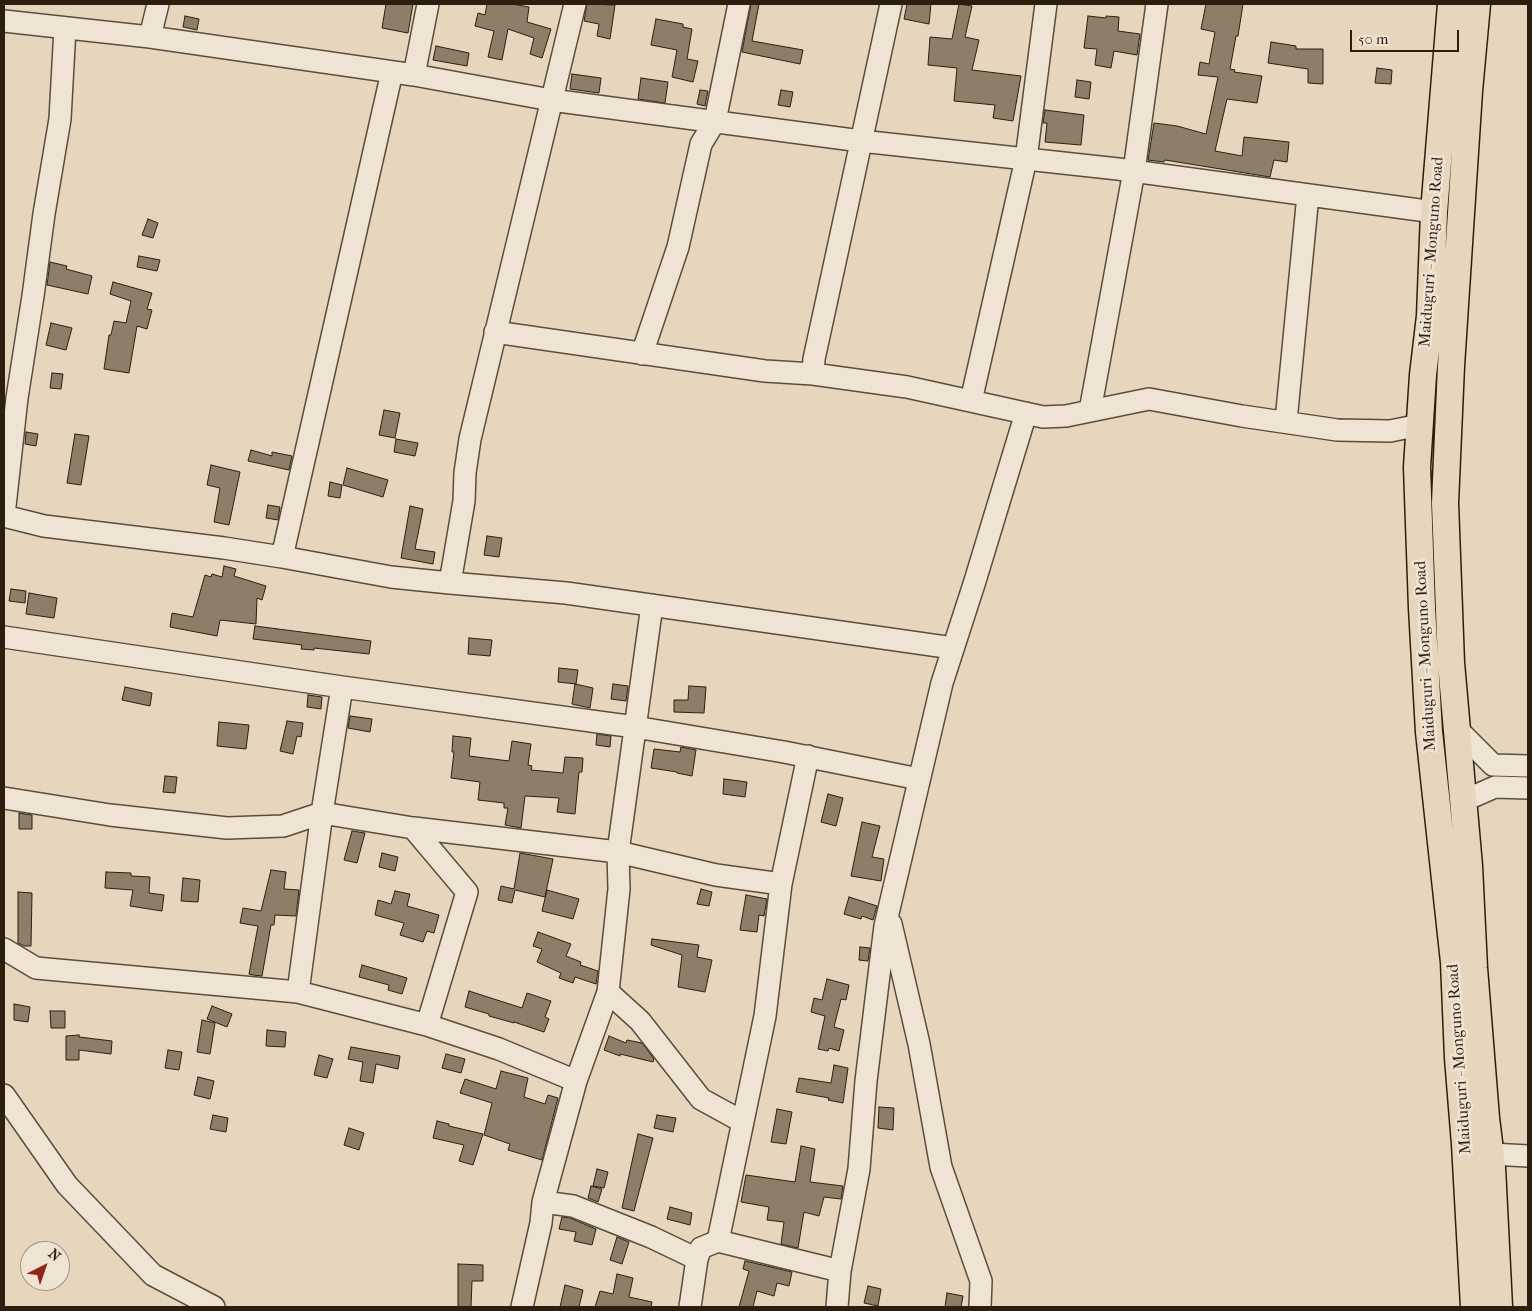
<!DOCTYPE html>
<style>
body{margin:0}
#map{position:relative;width:1532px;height:1311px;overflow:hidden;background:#e6d6bd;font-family:"IM FELL French Canon",serif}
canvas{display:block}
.frame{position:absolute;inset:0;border:5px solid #2d1f10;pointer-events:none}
.north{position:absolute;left:20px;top:1241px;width:50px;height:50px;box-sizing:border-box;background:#efe4d4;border:1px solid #a19586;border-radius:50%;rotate:41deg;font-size:14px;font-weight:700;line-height:20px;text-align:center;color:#2d1f10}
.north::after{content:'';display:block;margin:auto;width:18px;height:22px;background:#8f2418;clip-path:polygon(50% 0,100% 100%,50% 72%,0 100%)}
.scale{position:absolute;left:1350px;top:30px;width:109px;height:22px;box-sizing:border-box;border:2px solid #2d1f10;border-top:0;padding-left:6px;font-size:15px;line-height:18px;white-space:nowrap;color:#2d1f10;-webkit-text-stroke:4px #efe4d4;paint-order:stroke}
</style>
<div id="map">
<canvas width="1532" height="1311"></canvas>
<div class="frame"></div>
<div class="north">N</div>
<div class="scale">50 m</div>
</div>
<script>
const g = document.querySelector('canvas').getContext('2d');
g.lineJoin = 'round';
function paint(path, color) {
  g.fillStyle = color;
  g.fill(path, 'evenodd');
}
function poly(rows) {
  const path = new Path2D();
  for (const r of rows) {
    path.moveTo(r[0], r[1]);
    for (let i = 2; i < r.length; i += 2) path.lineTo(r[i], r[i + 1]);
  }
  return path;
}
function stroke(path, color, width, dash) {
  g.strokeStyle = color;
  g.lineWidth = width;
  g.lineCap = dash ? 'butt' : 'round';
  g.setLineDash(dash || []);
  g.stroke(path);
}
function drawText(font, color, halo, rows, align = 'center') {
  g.font = font + ' "IM FELL French Canon",serif';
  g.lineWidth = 5;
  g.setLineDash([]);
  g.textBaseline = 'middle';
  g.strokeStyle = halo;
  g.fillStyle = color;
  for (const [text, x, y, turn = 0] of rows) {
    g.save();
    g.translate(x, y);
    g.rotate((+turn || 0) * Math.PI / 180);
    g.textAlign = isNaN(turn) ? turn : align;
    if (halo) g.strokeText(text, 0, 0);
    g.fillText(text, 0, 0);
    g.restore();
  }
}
const building = poly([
 [386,4,413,4,408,33,382,28,386,4],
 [487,4,512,4,529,7,527,22,551,29,542,58,530,54,534,38,508,29,502,60,488,57,494,31,475,26,478,13,485,15,487,4],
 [587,4,615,5,610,39,597,36,599,24,584,21,587,4],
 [751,4,759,4,752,41,803,50,800,64,742,52,751,4],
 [907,4,931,4,929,24,904,19,907,4],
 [959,4,972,6,965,37,979,40,972,70,1021,76,1013,121,993,118,995,105,954,101,957,68,928,65,930,37,952,39,959,4],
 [1206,4,1243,4,1238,36,1236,36,1230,69,1235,70,1234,72,1262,76,1257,103,1227,99,1215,151,1242,156,1244,137,1289,142,1287,162,1274,160,1270,177,1165,160,1164,162,1148,160,1154,123,1177,126,1206,134,1218,77,1198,75,1200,62,1209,64,1215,32,1201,29,1206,4],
 [185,16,199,19,197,30,183,27,185,16],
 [1088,16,1106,18,1106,16,1119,17,1118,31,1140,34,1137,55,1114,51,1111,68,1095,65,1097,49,1084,48,1088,16],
 [656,19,683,24,683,27,692,29,687,59,698,61,693,82,672,77,677,50,651,45,656,19],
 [1271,42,1296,46,1296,49,1323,49,1323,84,1308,83,1308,69,1268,63,1271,42],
 [436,46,469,53,467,66,433,60,436,46],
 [1377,68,1392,70,1391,84,1375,83,1377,68],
 [572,74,601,78,599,93,570,89,572,74],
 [641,78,668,82,665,103,638,99,641,78],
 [1077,80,1091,82,1089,99,1075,97,1077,80],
 [700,90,708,91,705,106,697,104,700,90],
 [781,90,793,92,790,107,778,105,781,90],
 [1045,110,1084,115,1081,145,1045,142,1047,123,1043,123,1045,110],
 [148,219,158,223,153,238,142,235,148,219],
 [139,256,160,260,157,271,137,267,139,256],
 [50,262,67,266,66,269,92,276,88,294,47,285,50,262],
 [113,282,152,293,147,309,152,310,147,329,137,326,129,373,104,369,109,335,111,335,114,321,126,323,131,301,110,294,113,282],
 [51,323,72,328,66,350,46,345,51,323],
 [52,373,63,374,61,389,50,388,52,373],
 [384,410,400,413,395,438,379,435,384,410],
 [26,432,38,434,36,446,25,444,26,432],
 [75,434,89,436,81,485,67,483,75,434],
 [396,439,418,443,415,456,394,452,396,439],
 [251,450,272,456,272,452,292,456,289,470,248,461,251,450],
 [211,465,240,472,229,525,214,522,220,488,207,485,211,465],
 [347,468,388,480,383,497,343,485,347,468],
 [330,482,342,485,340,498,328,496,330,482],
 [268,505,280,507,278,520,266,518,268,505],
 [410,506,423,509,415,549,435,552,433,564,401,558,410,506],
 [487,536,502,538,499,557,484,555,487,536],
 [224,566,236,569,234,576,266,586,262,600,257,598,256,624,220,620,217,636,170,627,172,613,193,617,205,575,211,577,212,574,222,577,224,566],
 [11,589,26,591,25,603,9,601,11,589],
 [29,593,57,598,54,618,26,614,29,593],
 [255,626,371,641,369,654,314,648,314,650,301,649,302,645,253,639,255,626],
 [469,638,492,640,490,656,468,654,469,638],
 [559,668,578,670,576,684,558,682,559,668],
 [575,684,593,688,590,708,572,704,575,684],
 [613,684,628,686,626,701,611,699,613,684],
 [689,686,706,687,704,713,674,712,674,700,688,700,689,686],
 [125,687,152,693,150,706,122,700,125,687],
 [308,695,322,697,321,709,307,707,308,695],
 [350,716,372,719,370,732,348,728,350,716],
 [287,721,303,723,301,737,297,736,293,754,280,751,287,721],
 [219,722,249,725,246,749,217,746,219,722],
 [597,734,611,736,610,747,596,745,597,734],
 [453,736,471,738,469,756,509,761,512,741,531,744,528,765,532,766,531,770,563,773,565,757,583,758,582,772,579,772,575,814,557,812,559,798,525,796,521,828,505,825,508,808,504,808,504,803,478,800,480,782,451,778,454,752,452,752,453,736],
 [681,747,696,750,692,776,677,773,677,772,651,768,654,749,680,752,681,747],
 [165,776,177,777,175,793,163,792,165,776],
 [724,779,747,782,745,797,723,794,724,779],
 [828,794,843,798,836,826,821,822,828,794],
 [19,813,32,815,32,829,19,829,19,813],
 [862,822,880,826,872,857,884,859,881,881,851,876,862,822],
 [352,831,365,833,357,863,344,860,352,831],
 [382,853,398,857,395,871,379,867,382,853],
 [520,853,553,859,545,897,515,890,512,903,498,900,501,886,514,889,520,853],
 [271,870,286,872,284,889,299,890,296,916,275,915,274,925,271,925,262,976,253,975,249,974,258,926,240,923,243,908,261,911,271,870],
 [106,872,131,873,131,876,150,877,149,893,164,895,162,911,130,906,133,890,105,888,106,872],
 [183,878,200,880,198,902,181,901,183,878],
 [701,889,712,892,709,906,697,904,701,889],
 [547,890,579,899,573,919,542,911,547,890],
 [395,891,410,894,407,906,439,915,434,933,427,931,423,942,400,935,404,923,375,915,378,900,391,904,395,891],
 [18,892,32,893,31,946,24,946,18,943,18,892],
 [746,895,767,899,764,916,759,915,757,932,740,930,746,895],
 [849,897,877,906,873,920,862,916,861,919,844,914,849,897],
 [538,932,571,944,566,956,581,962,580,965,598,971,596,984,575,977,573,983,559,978,561,973,537,962,542,949,533,946,538,932],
 [652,939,699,945,697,957,712,960,705,992,678,987,682,955,651,945,652,939],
 [860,947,870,948,868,961,859,960,860,947],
 [362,965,407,978,402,994,388,990,389,985,359,977,362,965],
 [827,979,849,985,846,1000,841,999,834,1027,844,1030,839,1051,829,1048,828,1051,818,1049,825,1016,811,1012,814,998,822,1000,827,979],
 [469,991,522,1008,527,993,551,1001,545,1017,549,1019,544,1032,514,1022,514,1023,489,1016,489,1014,465,1007,469,991],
 [14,1004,30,1007,28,1022,14,1020,14,1004],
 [212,1006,232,1014,227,1027,207,1019,212,1006],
 [50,1011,65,1011,65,1028,51,1028,50,1011],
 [202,1020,215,1023,210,1054,197,1052,202,1020],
 [267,1030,286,1032,285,1047,266,1046,267,1030],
 [79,1035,79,1037,112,1041,111,1054,79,1050,79,1060,66,1060,66,1036,79,1035],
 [609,1036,626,1043,627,1040,642,1043,654,1059,653,1062,620,1054,620,1056,604,1050,609,1036],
 [351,1047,400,1056,398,1069,376,1064,373,1083,360,1081,363,1062,348,1059,351,1047],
 [168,1050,182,1052,179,1070,165,1068,168,1050],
 [446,1054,465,1059,461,1073,442,1068,446,1054],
 [319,1055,333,1059,327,1078,314,1075,319,1055],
 [834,1065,848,1068,843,1103,828,1100,829,1098,796,1092,799,1078,831,1083,834,1065],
 [501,1071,528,1078,524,1097,545,1104,548,1095,558,1098,542,1160,508,1150,510,1144,484,1135,492,1103,460,1093,465,1079,496,1089,501,1071],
 [198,1077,214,1081,210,1099,194,1095,198,1077],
 [879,1107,894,1108,893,1130,878,1128,879,1107],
 [777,1109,792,1112,786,1144,771,1142,777,1109],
 [213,1115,228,1118,226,1132,210,1129,213,1115],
 [657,1115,676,1118,673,1132,654,1128,657,1115],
 [437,1121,449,1124,449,1126,483,1134,473,1165,459,1161,464,1145,433,1138,437,1121],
 [349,1128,364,1133,359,1150,344,1145,349,1128],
 [638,1134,653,1138,634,1211,622,1208,638,1134],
 [801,1146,815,1149,810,1182,843,1186,841,1199,824,1197,819,1216,804,1212,798,1248,781,1244,784,1222,767,1220,769,1207,741,1202,746,1175,795,1182,801,1146],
 [597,1169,608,1172,604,1188,593,1186,597,1169],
 [591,1186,602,1189,598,1202,588,1198,591,1186],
 [670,1207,692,1213,690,1225,667,1219,670,1207],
 [562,1217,570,1218,596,1229,592,1245,574,1241,576,1232,559,1229,562,1217],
 [617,1237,629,1242,622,1264,610,1260,617,1237],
 [745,1261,792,1272,789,1286,777,1283,774,1296,757,1291,753,1307,739,1307,749,1271,743,1269,745,1261],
 [458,1264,483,1265,483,1281,472,1281,471,1307,458,1307,458,1264],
 [617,1274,633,1278,629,1297,652,1302,651,1307,595,1307,600,1291,613,1294,617,1274],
 [565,1285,583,1290,579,1307,560,1307,565,1285],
 [868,1286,881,1289,878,1306,864,1303,868,1286],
 [947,1293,963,1296,961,1307,945,1307,947,1293]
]);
paint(building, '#8d7e6a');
stroke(building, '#2d1f10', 1);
const minor = poly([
 [575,4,470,439,465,473,464,501,450,583,566,593,953,648],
 [4,21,150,37,414,75,551,100,861,141,1118,169,1434,212],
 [150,37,158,4],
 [414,75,428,4],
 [495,332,765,371,813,374,814,359,891,4],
 [642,354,678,247,701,144,715,121,739,4],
 [813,374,907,387,1043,417,1066,416,1149,399,1242,416,1337,430,1390,431,1420,425],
 [971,401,1026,159,1046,4],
 [1090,411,1134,171,1157,4],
 [1286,421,1308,195],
 [4,515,17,398,33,296,44,214,60,119,65,28],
 [4,516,44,526,224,548,282,557,391,577,450,583],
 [282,557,392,72],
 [4,637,342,687,635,727,784,752,919,779],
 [1456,728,1493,765,1528,766],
 [4,798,110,815,227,828,283,826,322,813,413,828,467,892,427,1025,499,1049,576,1081,608,992,619,889,618,852,652,605],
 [1463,801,1495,787,1528,788],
 [414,828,618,852,716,875,781,884],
 [891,924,919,1044,941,1167,981,1281,980,1307],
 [4,949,36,968,298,992,427,1025],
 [298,992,322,813,342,687],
 [608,992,640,1021,701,1099,743,1122],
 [4,1095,67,1185,153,1275,214,1307],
 [1491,1154,1528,1156],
 [543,1202,573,1206,651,1237,697,1259,701,1248,718,1241,765,1016,781,884,808,756],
 [718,1241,840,1271],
 [522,1307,541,1223,543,1202,576,1081],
 [690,1307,697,1259],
 [837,1307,840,1271,859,1169,866,1081,885,926,942,683,975,581,1026,413]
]);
const major = poly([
 [1451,4,1434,212,1430,316,1423,375,1417,467,1422,608,1429,732,1454,962,1458,1058,1465,1144,1474,1307],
 [1477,4,1469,91,1451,366,1445,503,1451,663,1469,866,1474,968,1486,1118,1492,1167,1499,1307]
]);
stroke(minor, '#5b4d3b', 24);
stroke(major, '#2d1f10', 29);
stroke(minor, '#efe4d4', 21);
stroke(major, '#e6d6bd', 26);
drawText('16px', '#2d1f10', '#efe4d4', [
 ["Maiduguri - Monguno Road",1432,252,-86],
 ["Maiduguri - Monguno Road",1426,656,-93],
 ["Maiduguri - Monguno Road",1460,1059,-94]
]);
</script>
